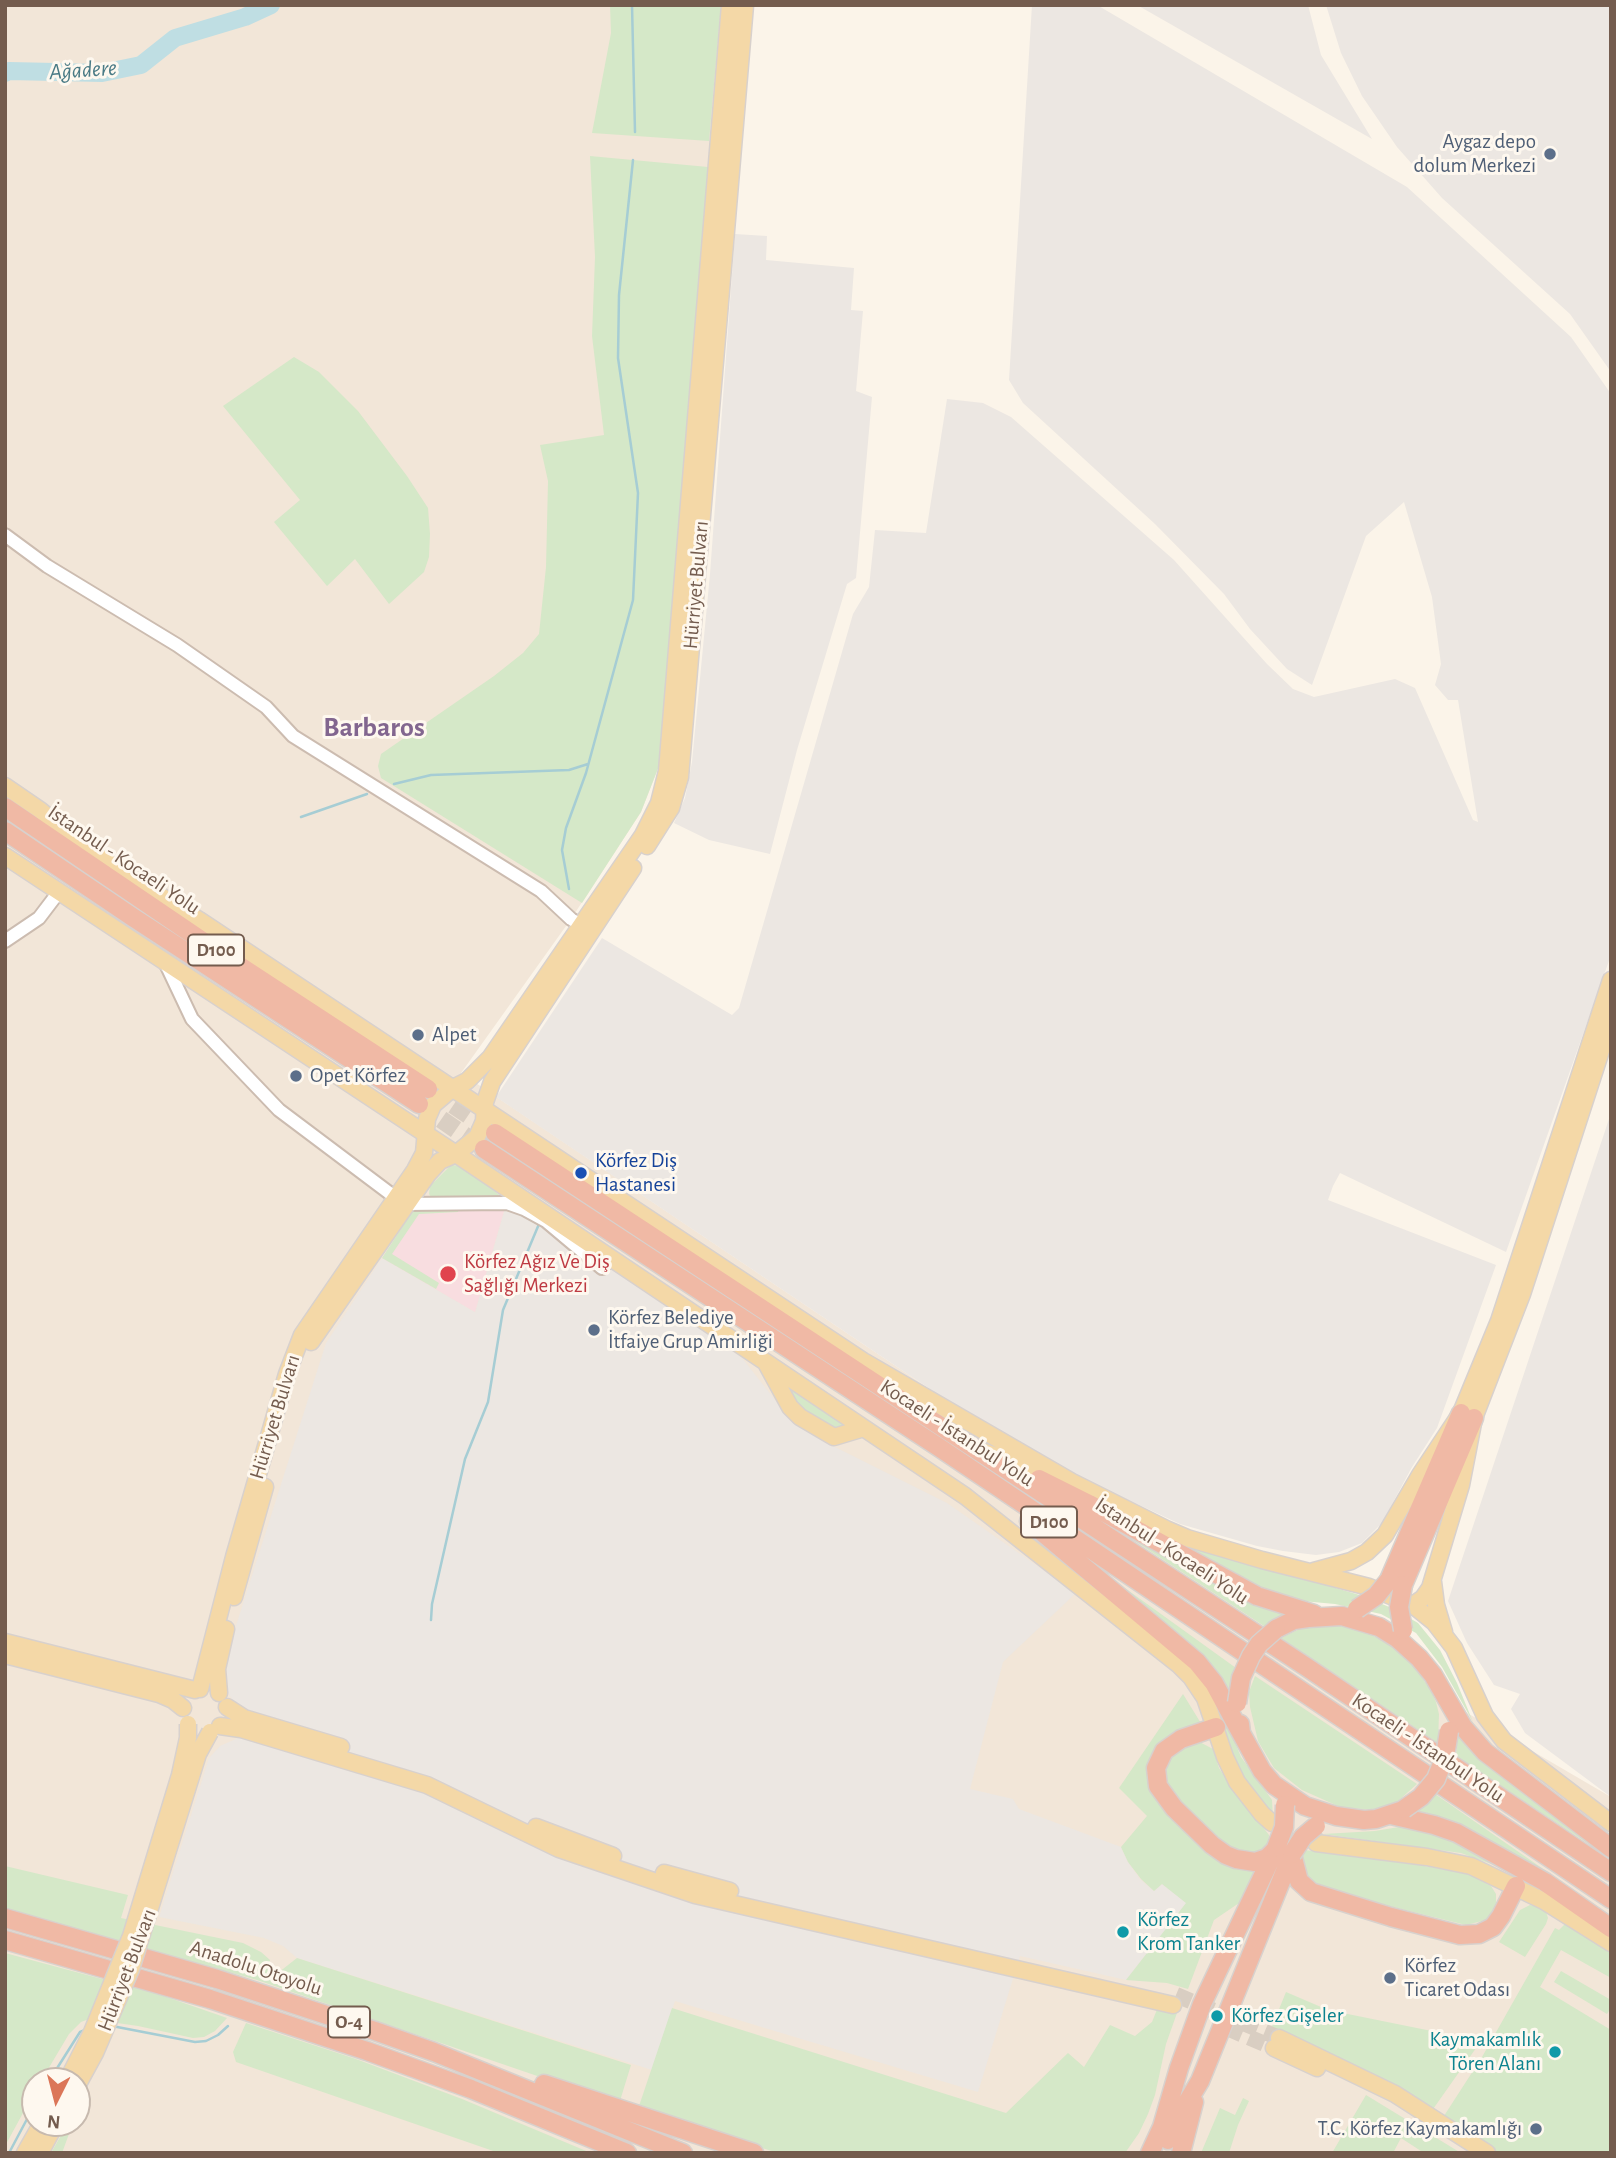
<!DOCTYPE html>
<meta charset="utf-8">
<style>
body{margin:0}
#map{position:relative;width:1616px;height:2158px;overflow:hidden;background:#fbf4e9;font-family:"Alegreya Sans",sans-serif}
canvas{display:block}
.frame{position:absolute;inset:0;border:7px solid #745c4e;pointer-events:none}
.north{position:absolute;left:21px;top:2067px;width:70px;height:70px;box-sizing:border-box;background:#fef8ef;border:2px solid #c7baaf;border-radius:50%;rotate:186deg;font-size:19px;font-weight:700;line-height:28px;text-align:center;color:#745c4e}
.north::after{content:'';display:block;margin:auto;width:24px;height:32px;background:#db7658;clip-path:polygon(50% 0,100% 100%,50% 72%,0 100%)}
</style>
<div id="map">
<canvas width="1616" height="2158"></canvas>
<div class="frame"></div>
<div class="north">N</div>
</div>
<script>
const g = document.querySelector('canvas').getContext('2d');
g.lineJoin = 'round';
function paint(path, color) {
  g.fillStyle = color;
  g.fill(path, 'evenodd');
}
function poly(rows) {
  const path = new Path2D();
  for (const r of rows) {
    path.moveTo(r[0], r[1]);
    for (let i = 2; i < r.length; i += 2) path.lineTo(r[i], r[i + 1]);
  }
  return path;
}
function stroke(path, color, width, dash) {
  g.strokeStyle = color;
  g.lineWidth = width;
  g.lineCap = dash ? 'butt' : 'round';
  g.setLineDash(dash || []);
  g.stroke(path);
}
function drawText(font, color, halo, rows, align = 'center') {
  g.font = font + ' "Alegreya Sans",sans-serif';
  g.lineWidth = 6;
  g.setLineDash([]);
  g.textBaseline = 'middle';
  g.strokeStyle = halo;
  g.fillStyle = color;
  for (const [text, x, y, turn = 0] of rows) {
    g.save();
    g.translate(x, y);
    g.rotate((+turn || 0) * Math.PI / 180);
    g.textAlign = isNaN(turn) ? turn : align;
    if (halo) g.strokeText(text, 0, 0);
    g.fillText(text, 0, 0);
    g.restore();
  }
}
paint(poly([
 [5,5,721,5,659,766,641,812,571,919,461,1073,970,1416,1072,1482,1611,1797,1611,2153,5,2153],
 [35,2081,77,2081,77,2123,35,2123]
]), '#f2e6d8');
paint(poly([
 [1032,5,1097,5,1407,187,1571,337,1611,394,1611,955,1506,1252,1340,1173,1333,1186,1328,1200,1496,1265,1437,1428,1412,1467,1382,1523,1362,1543,1339,1552,1316,1555,1283,1551,1257,1546,1180,1524,1075,1475,970,1416,496,1097,602,938,732,1015,739,1008,853,614,869,587,875,530,926,533,947,399,983,403,1011,417,1174,560,1267,664,1293,689,1314,697,1395,679,1415,688,1473,820,1478,822,1458,700,1448,700,1435,685,1441,664,1432,597,1404,502,1366,536,1312,685,1287,669,1250,629,1224,594,1155,524,1023,403,1009,380],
 [1137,5,1308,5,1321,55,1372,139],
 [1326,5,1611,5,1611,372,1570,314,1442,198,1397,147,1362,96,1341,53],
 [735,234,767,236,766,260,854,268,851,310,863,311,856,391,872,397,856,578,847,584,797,750,770,854,709,840,674,823,685,798,692,762,710,574],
 [1611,1113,1611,1797,1525,1733,1511,1709,1520,1694,1494,1685,1467,1643,1448,1601],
 [504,1211,531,1214,735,1349,787,1415,827,1443,947,1503,1076,1593,1003,1662,970,1789,1013,1799,1019,1809,1121,1847,1128,1862,1140,1879,1154,1891,1162,1884,1187,1903,1126,1980,1020,1956,978,2092,675,2001,652,2070,297,1958,283,1946,264,1938,159,1917,209,1758,220,1746,236,1739,241,1729,244,1718,228,1693,226,1657,326,1343,382,1258,475,1312]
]), '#ece7e2');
paint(poly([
 [459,1207,504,1211,475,1312,382,1258,414,1209]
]), '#f8dde0');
paint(poly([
 [610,5,721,5,709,141,592,133,611,33],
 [590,156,708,167,659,766,641,812,582,903,381,778,378,766,381,754,494,676,523,653,539,634,546,567,548,481,540,445,604,435,592,336,595,257],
 [294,357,319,372,358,411,407,476,428,508,430,534,429,557,424,572,389,604,355,559,327,586,274,522,300,500,223,406],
 [451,1165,462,1166,502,1197,431,1197,429,1194,430,1186],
 [459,1207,458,1212,419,1214,392,1254,439,1283,436,1289,382,1258,414,1209],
 [765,1361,864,1428,834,1437,800,1417],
 [1072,1482,1278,1571,1363,1596,1394,1609,1418,1623,1440,1650,1457,1683,1473,1722,1442,1667,1416,1633,1381,1614,1335,1604,1302,1601,1246,1583],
 [1095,1515,1170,1555,1242,1598,1281,1613,1284,1616,1264,1626],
 [1086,1560,1236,1668,1231,1685,1230,1703],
 [1322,1624,1341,1626,1372,1635,1400,1651,1412,1663,1430,1689,1436,1702,1439,1714,1438,1743,1281,1638,1306,1626],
 [1255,1676,1417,1784,1398,1801,1373,1810,1340,1807,1302,1790,1274,1768,1258,1741,1250,1707,1249,1692],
 [1183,1694,1202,1725,1153,1761,1203,1843,1260,1866,1242,1901,1214,1920,1188,1989,1167,1983,1126,1980,1186,1903,1162,1884,1154,1891,1141,1879,1128,1862,1121,1847,1147,1816,1119,1788],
 [1220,1706,1241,1757,1272,1800,1273,1818,1243,1778,1233,1758,1223,1729],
 [1458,1733,1483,1761,1611,1859,1456,1756],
 [1194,1739,1213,1749,1219,1768,1228,1782,1269,1835,1268,1848,1260,1855,1225,1848,1165,1789,1163,1762],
 [1435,1794,1611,1916,1611,1922,1413,1815],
 [1405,1826,1446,1833,1505,1869,1461,1853,1323,1834,1375,1831],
 [1304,1850,1392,1860,1468,1874,1491,1886,1496,1894,1496,1903,1493,1913,1486,1920,1466,1925,1324,1890,1307,1881,1302,1865],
 [5,1866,128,1895,121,1918,243,1943,261,1952,270,1960,269,1970,274,1976,297,1958,631,2065,619,2104,257,1980,5,1909],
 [1530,1905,1545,1909,1548,1918,1546,1924,1525,1957,1499,1942,1520,1910],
 [1566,1923,1611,1948,1611,1978,1561,1950,1540,1987,1611,2030,1611,2153,1492,2153,1442,2119,1482,2057,1555,1928,1559,1930],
 [5,1953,158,1994,227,2018,215,2031,204,2037,193,2038,138,2026,89,2019,81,2022,69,2034,41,2081,35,2081,35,2091,5,2146],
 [1561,1971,1611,2000,1611,2008,1607,2014,1554,1982],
 [1286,1992,1328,2010,1481,2041,1431,2112,1271,2029],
 [1158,2007,1177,2013,1166,2044,1155,2095,1148,2114,1139,2133,1125,2153,778,2153,638,2109,672,2008,1006,2113,1068,2053,1084,2067,1110,2025,1135,2036,1152,2022],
 [246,2023,356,2059,462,2099,591,2153,499,2153,236,2062,233,2052],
 [1366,2095,1461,2153,1424,2153,1401,2138,1393,2153,1332,2153],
 [1243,2098,1249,2101,1238,2125,1229,2153,1201,2153,1220,2108,1235,2115],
 [68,2123,73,2123,62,2153,51,2153]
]), '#d5e8c8');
stroke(poly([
 [632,5,635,132],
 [394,784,431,775,569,770,588,764],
 [301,817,367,794],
 [569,889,562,850,566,828,586,773,633,600,638,493,618,358,619,295,633,160],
 [431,1620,432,1604,465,1459,488,1402,503,1310,539,1224],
 [112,2026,195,2042,206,2041,218,2035,228,2026],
 [49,2081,73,2043,80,2032,85,2030],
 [9,2153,35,2104]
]), '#a6cdd4', 2.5);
stroke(poly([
 [5,73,9,71,102,73,141,65,175,38,245,17,271,5]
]), '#bfdee3', 18);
stroke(poly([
 [1176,1995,1279,2038],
 [1227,2028,1274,2048]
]), '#d9cec2', 16, [16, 8]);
stroke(poly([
 [431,1090,495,1133],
 [419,1104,484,1149]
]), '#d9cec2', 18, [18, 9]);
const minor = poly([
 [5,535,47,566,177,645,266,707,293,736,541,891,571,919,587,929],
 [5,941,39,918,58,893],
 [165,962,192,1019,279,1110,396,1198,406,1204,507,1203,524,1209,546,1221,602,1268,610,1257]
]);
const major = poly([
 [5,786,40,810,85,848,199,920,863,1361,1072,1482,1166,1529,1187,1538,1262,1560,1369,1587,1413,1605,1434,1622,1454,1648,1485,1716,1504,1741,1611,1823],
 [647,846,671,808,680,777,745,5],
 [5,856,456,1154,477,1137,484,1121,485,1102,492,1082,633,868],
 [311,1342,428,1174,440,1161,456,1154,965,1496,1179,1665,1191,1677,1205,1698,1225,1757,1237,1782,1262,1814,1272,1823],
 [766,1363,790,1407,800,1417,834,1437,864,1428],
 [985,1452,1037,1470],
 [1314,1571,1351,1561,1367,1552,1385,1535,1420,1475,1461,1413,1499,1321,1611,980],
 [1433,1582,1436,1605,1444,1632],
 [234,1597,265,1487],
 [1413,1605,1423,1598,1430,1588,1461,1485,1474,1418,1522,1294,1611,1020],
 [5,1642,195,1690],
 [5,1655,159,1694,173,1700,183,1708],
 [200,1689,234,1557,287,1374,302,1335,415,1170,424,1153,427,1119,433,1105,453,1088,467,1081,490,1058,643,835,659,803,667,771,730,5],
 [219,1693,217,1669,226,1629],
 [227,1707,244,1718,341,1747],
 [220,1726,241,1729,427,1785,559,1849,695,1895,1173,2005],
 [536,1827,613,1856],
 [1316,1843,1427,1857,1471,1866,1544,1901,1611,1943],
 [664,1873,730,1891],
 [1279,2038,1395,2094,1487,2153],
 [1274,2048,1317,2068],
 [25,2153,42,2123],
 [40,2153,56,2123]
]);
const highway = poly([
 [5,807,223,955,428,1089],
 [5,831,134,918,419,1104],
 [495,1133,1308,1668,1611,1872],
 [484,1149,940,1448,1611,1899],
 [1039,1479,1089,1504,1257,1596,1314,1614],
 [1029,1521,1197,1662,1214,1683,1241,1733],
 [1389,1580,1461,1413],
 [1403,1585,1474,1418],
 [1276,1629,1294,1620,1308,1618,1342,1616,1379,1627,1398,1639,1419,1658,1433,1675,1463,1727,1485,1752,1611,1848],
 [1240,1724,1241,1733,1262,1771,1274,1785,1305,1806,1336,1816,1364,1820,1376,1819,1400,1811],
 [1216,1727,1181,1739,1164,1751,1156,1768,1158,1786,1174,1808,1212,1845,1226,1855,1236,1859,1255,1862,1267,1858,1274,1851],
 [1391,1815,1434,1825,1457,1833,1545,1882,1611,1928],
 [1292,1854,1299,1881,1311,1892,1391,1917,1460,1935,1479,1934,1493,1927,1501,1916,1516,1886],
 [5,1918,217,1979,375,2031,434,2052,683,2153],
 [5,1940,210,1999,367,2051,471,2089,627,2153],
 [544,2084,754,2153],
 [1168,2140,1176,2121,1200,2081,1292,1854],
 [1150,2153,1162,2127,1179,2068,1202,2004,1276,1848],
 [1181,2153,1194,2102]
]);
stroke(minor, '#ccbcb0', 16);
stroke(major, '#d8d1cd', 19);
stroke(highway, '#d8d1cd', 21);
stroke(minor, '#fff', 12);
stroke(major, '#f4d8a7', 16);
stroke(highway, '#f0b9a5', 18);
const majorBridge = poly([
 [67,2081,92,2032,131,1936,180,1775,188,1738,188,1724],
 [77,2086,95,2053,131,1969,198,1754,210,1732]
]);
const highwayBridge = poly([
 [1357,1609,1376,1596,1389,1580],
 [1403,1630,1399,1607,1403,1585],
 [1237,1703,1241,1678,1251,1656,1259,1644,1276,1629],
 [1404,1809,1421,1797,1436,1779,1445,1756,1449,1731],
 [1276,1848,1284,1827,1285,1805],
 [1292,1854,1303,1837,1316,1826]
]);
stroke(majorBridge, '#d8d1cd', 19, []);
stroke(highwayBridge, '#d8d1cd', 21, []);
stroke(majorBridge, '#f4d8a7', 16);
stroke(highwayBridge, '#f0b9a5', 18);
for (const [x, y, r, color] of [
 [1550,154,7,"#5c6f8a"],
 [418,1035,7,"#5c6f8a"],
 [296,1076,7,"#5c6f8a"],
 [581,1173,7,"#1a4fb4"],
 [448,1274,9,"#e0444e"],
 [594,1330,7,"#5c6f8a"],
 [1123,1932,7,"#0f9aa8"],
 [1390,1978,7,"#5c6f8a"],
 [1217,2016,7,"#0f9aa8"],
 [1555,2052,7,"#0f9aa8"],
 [1536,2129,7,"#5c6f8a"]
]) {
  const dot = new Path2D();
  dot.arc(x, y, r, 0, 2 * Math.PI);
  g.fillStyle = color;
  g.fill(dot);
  stroke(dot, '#fef8ef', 2.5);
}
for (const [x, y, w] of [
 [216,950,56],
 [1049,1522,56],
 [349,2022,42]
]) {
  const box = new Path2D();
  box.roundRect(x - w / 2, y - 15.5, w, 31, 5);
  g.fillStyle = '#fef8ef';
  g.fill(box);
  stroke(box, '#745c4e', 2);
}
drawText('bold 19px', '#745c4e', null, [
 ["D100",216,950],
 ["D100",1049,1522],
 ["O-4",349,2022]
]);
drawText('21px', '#4e5e75', '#fef8ef', [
 ["Aygaz depo",1536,142,"right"],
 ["dolum Merkezi",1536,166,"right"],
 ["Alpet",432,1035],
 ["Opet Körfez",310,1076],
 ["Körfez Belediye",608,1318],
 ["İtfaiye Grup Amirliği",608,1342],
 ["Körfez",1404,1966],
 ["Ticaret Odası",1404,1990],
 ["T.C. Körfez Kaymakamlığı",1522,2129,"right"]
], 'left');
drawText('21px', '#745c4e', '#fef8ef', [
 ["Hürriyet Bulvarı",696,585,-85],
 ["İstanbul - Kocaeli Yolu",124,860,34],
 ["Hürriyet Bulvarı",275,1417,-73],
 ["Kocaeli - İstanbul Yolu",957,1433,33],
 ["İstanbul - Kocaeli Yolu",1172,1551,33],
 ["Kocaeli - İstanbul Yolu",1428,1748,34],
 ["Anadolu Otoyolu",256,1968,18],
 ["Hürriyet Bulvarı",127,1970,-69]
]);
drawText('21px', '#164399', '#fef8ef', [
 ["Körfez Diş",595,1161],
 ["Hastanesi",595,1185]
], 'left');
drawText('21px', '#be3a42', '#fef8ef', [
 ["Körfez Ağız Ve Diş",464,1262],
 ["Sağlığı Merkezi",464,1286]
], 'left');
drawText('21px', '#0d838f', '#fef8ef', [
 ["Körfez",1137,1920],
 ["Krom Tanker",1137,1944],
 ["Körfez Gişeler",1231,2016],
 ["Kaymakamlık",1541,2040,"right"],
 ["Tören Alanı",1541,2064,"right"]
], 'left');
drawText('italic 23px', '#497a85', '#fef8ef', [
 ["Ağadere",83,70,-4]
]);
drawText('bold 28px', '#82668f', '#fef8ef', [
 ["Barbaros",374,728]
]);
</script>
